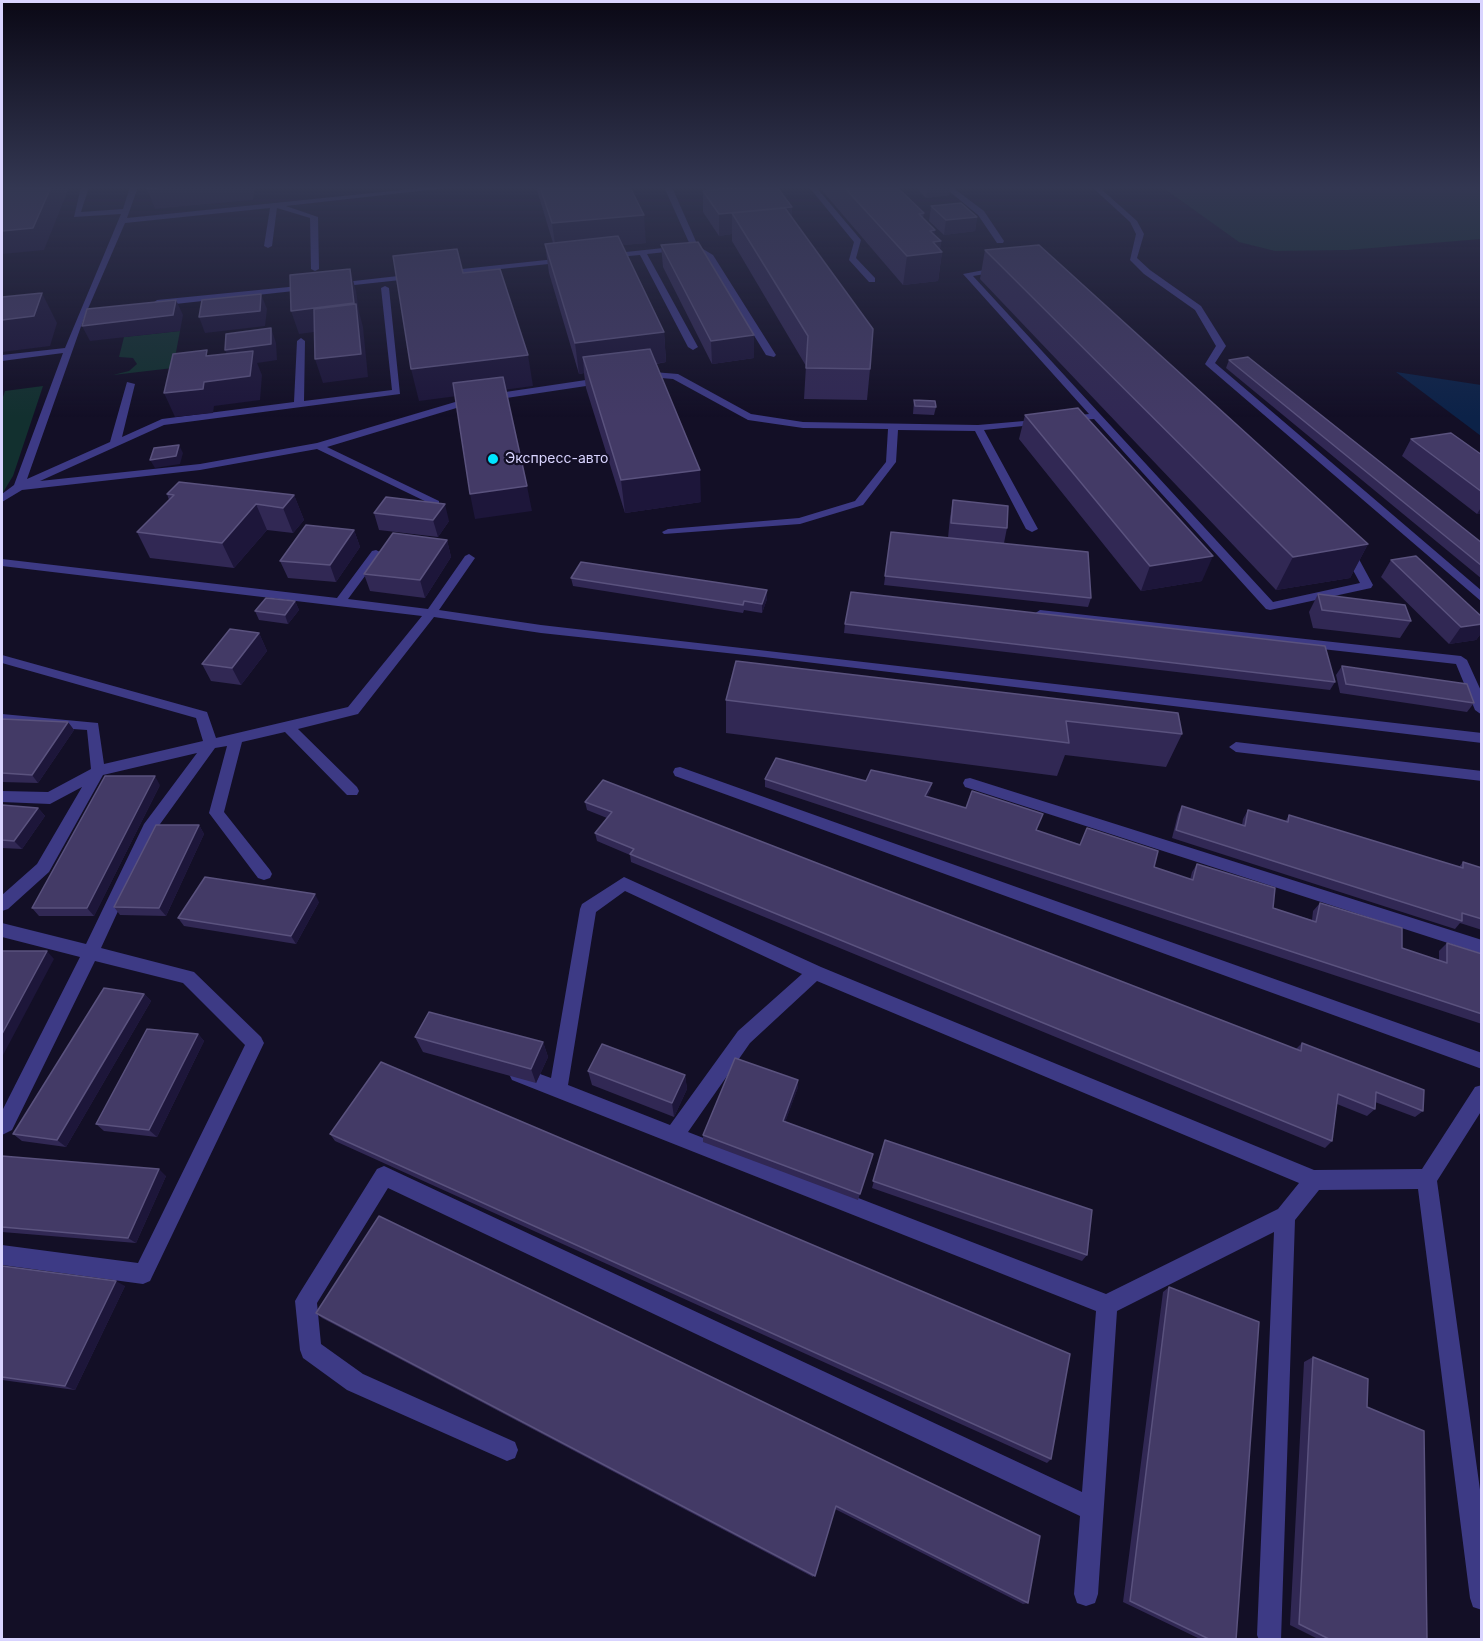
<!DOCTYPE html>
<meta charset="utf-8">
<style>
body{margin:0}
#map{position:relative;width:1483px;height:1641px;overflow:hidden;background:#130f26;font-family:Inter,sans-serif}
canvas{display:block}
.frame{position:absolute;inset:0;border:3px solid #d9d4ff;pointer-events:none}
</style>
<div id="map">
<canvas width="1483" height="1641"></canvas>
<div class="frame"></div>
</div>
<script>
const g = document.querySelector('canvas').getContext('2d');
g.lineJoin = 'round';
function paint(path, color) {
  g.fillStyle = color;
  g.fill(path, 'evenodd');
}
function poly(rows) {
  const path = new Path2D();
  for (const r of rows) {
    path.moveTo(r[0], r[1]);
    for (let i = 2; i < r.length; i += 2) path.lineTo(r[i], r[i + 1]);
  }
  return path;
}
function stroke(path, color, width, dash) {
  g.strokeStyle = color;
  g.lineWidth = width;
  g.lineCap = dash ? 'butt' : 'round';
  g.setLineDash(dash || []);
  g.stroke(path);
}
function drawText(font, color, halo, rows, align = 'center') {
  g.font = font + ' Inter,sans-serif';
  g.lineWidth = 4.5;
  g.setLineDash([]);
  g.textBaseline = 'middle';
  g.strokeStyle = halo;
  g.fillStyle = color;
  for (const [text, x, y, turn = 0] of rows) {
    g.save();
    g.translate(x, y);
    g.rotate((+turn || 0) * Math.PI / 180);
    g.textAlign = isNaN(turn) ? turn : align;
    if (halo) g.strokeText(text, 0, 0);
    g.fillText(text, 0, 0);
    g.restore();
  }
}
paint(poly([
 [1162,187,1481,187,1481,239,1348,250,1275,251,1239,242],
 [180,331,173,368,113,375,129,371,137,364,133,358,119,357,124,337],
 [43,386,13,476,2,494,2,400,5,391]
]), '#12302f');
paint(poly([
 [1396,372,1481,385,1481,436]
]), '#0c2248');
paint(poly([
 [81,187,89,187,81,212,123,209,130,187,138,187,127,218,431,187,455,187,286,206,318,217,319,269,315,271,311,269,310,218,277,208,272,246,268,248,264,246,270,208,125,223,84,318,27,479,110,442,127,382,135,384,122,437,162,419,294,402,297,341,301,338,305,341,304,401,392,390,381,288,385,286,389,288,400,394,164,425,40,481,200,464,317,443,472,397,606,377,611,380,606,383,473,403,327,447,439,501,439,505,435,506,317,449,200,470,22,490,2,502,2,494,14,485,63,353,2,361,2,355,65,348,121,214,74,217,81,187],
 [664,187,672,187,698,246,713,255,776,355,774,357,766,355,706,257,691,247,664,187],
 [809,187,816,187,861,240,856,258,875,278,875,282,869,282,849,260,854,242,809,187],
 [944,187,952,187,984,211,1004,241,1003,243,997,243,978,215,944,187],
 [1092,187,1099,187,1137,221,1144,234,1137,258,1150,270,1201,306,1226,346,1215,363,1482,591,1482,602,1207,366,1205,364,1216,346,1195,310,1144,274,1130,260,1136,234,1130,222,1092,187],
 [682,246,686,248,685,250,647,254,698,347,693,350,688,347,640,255,607,258,603,256,607,254,682,246],
 [565,258,569,260,568,262,443,275,439,273,443,271,565,258],
 [1000,267,1003,267,1003,271,973,276,1273,602,1360,583,1342,550,1348,547,1354,550,1373,585,1371,588,1270,610,1266,609,1094,419,1063,421,1063,417,1089,414,963,274,1000,267],
 [416,274,419,274,419,278,336,287,332,285,336,283,416,274],
 [309,285,312,285,312,289,157,306,153,303,157,300,309,285],
 [641,371,678,374,751,414,803,422,978,425,1047,419,1048,421,1043,424,984,430,1038,529,1032,532,1026,529,975,431,898,430,896,462,863,505,800,524,664,534,662,532,668,529,799,518,855,501,886,462,888,429,803,428,748,420,673,379,638,376,636,374,641,371],
 [376,550,382,553,348,599,428,609,465,556,469,554,475,558,439,610,541,625,1482,733,1482,743,764,657,541,633,434,617,358,714,298,729,357,787,359,791,357,795,347,795,285,732,242,742,224,812,270,870,272,874,270,878,264,880,258,878,209,813,227,746,215,748,155,831,101,948,194,972,261,1037,264,1043,150,1281,143,1284,2,1265,2,1245,138,1263,245,1045,183,983,95,961,12,1130,2,1135,2,1111,80,957,2,937,2,923,86,944,144,824,197,753,103,775,49,872,8,909,2,911,2,895,37,864,82,787,50,804,2,802,2,791,48,792,91,769,87,730,2,724,2,714,98,723,104,764,203,741,196,718,2,663,2,655,207,712,216,738,348,707,422,616,2,566,2,559,337,598,372,551,376,550],
 [1040,610,1461,656,1467,660,1482,693,1482,715,1475,710,1456,664,1036,617,1034,614,1040,610],
 [1236,742,1482,771,1482,781,1236,752,1229,747,1236,742],
 [680,767,1482,1053,1482,1069,675,776,673,772,675,768,680,767],
 [970,778,1482,940,1482,954,965,787,963,783,965,779,970,778],
 [624,877,821,967,1314,1170,1422,1169,1475,1087,1482,1085,1482,1110,1437,1181,1482,1504,1482,1610,1473,1607,1470,1598,1418,1189,1319,1190,1295,1220,1281,1640,1259,1640,1257,1635,1274,1232,1117,1311,1098,1594,1095,1603,1086,1606,1077,1603,1074,1594,1080,1516,388,1188,317,1303,321,1344,363,1374,515,1442,518,1450,515,1458,507,1461,347,1390,303,1358,300,1350,295,1301,299,1294,377,1169,384,1166,1082,1492,1096,1311,512,1080,509,1074,512,1068,518,1066,551,1078,580,909,582,904,624,877],
 [625,891,802,974,738,1031,670,1125,568,1085,596,912,625,891],
 [817,981,1299,1183,1278,1209,1106,1294,688,1132,750,1043,817,981]
]), '#3d3a85');
paint(poly([
 [536,187,630,187,646,243,622,245,664,332,666,362,656,364,701,502,625,513,586,388,584,373,579,374,549,273,545,244,553,243],
 [705,187,777,187,870,369,867,400,804,399,806,366,732,241,732,234,719,236,703,212,703,191,708,190],
 [819,187,897,187,924,213,923,218,935,235,941,241,940,249,942,252,938,281,903,285],
 [915,187,950,187,949,195,926,198],
 [931,206,977,217,975,231,944,235,929,221],
 [661,245,754,358,712,364,663,267],
 [985,250,1368,544,1350,578,1276,590,980,279],
 [1229,360,1482,543,1482,579,1226,368],
 [914,400,936,407,934,415,913,414],
 [1025,415,1202,581,1141,591,1019,439],
 [1411,439,1482,455,1482,513,1477,514,1402,456],
 [167,494,294,495,304,520,293,533,267,530,234,568,150,558,137,532,169,500],
 [953,500,1007,528,1004,543,1091,598,1088,607,884,585,891,532,948,538,950,517],
 [374,513,449,521,438,537,379,530],
 [354,530,360,547,336,582,288,578,280,561],
 [447,540,451,557,425,598,370,591,364,574],
 [1391,560,1482,617,1482,632,1476,640,1449,644,1381,577],
 [571,578,767,590,767,599,762,613,744,610,743,613,573,586],
 [1318,594,1411,621,1400,638,1313,628,1309,612],
 [295,601,299,610,288,624,259,620,255,611],
 [845,624,1335,682,1330,690,844,633],
 [259,633,267,651,241,685,211,681,202,664],
 [736,661,1182,734,1166,767,1065,755,1057,776,726,733,726,700],
 [1342,666,1474,703,1467,712,1340,693,1336,675],
 [2,719,68,722,74,730,38,783,2,782],
 [765,779,932,783,930,791,927,797,1036,830,1190,880,1192,872,1197,864,1273,908,1312,920,1313,911,1320,903,1402,948,1439,960,1439,951,1447,943,1482,954,1482,1024,765,787],
 [160,785,94,916,39,916,32,908],
 [585,802,1296,1049,1302,1043,1423,1111,1415,1117,1375,1102,1375,1109,1367,1116,1337,1104,1332,1141,1325,1148,631,862,630,855,597,841,595,833,607,818,587,810],
 [2,805,38,808,45,816,22,849,2,848],
 [1182,806,1242,825,1243,819,1248,810,1285,822,1289,815,1459,867,1463,862,1482,868,1482,930,1460,923,1455,929,1172,838,1178,814],
 [199,825,204,834,166,916,120,915,114,907],
 [319,902,296,944,184,926,178,918],
 [144,994,151,1001,66,1147,22,1141,13,1134],
 [198,1034,204,1041,157,1137,104,1131,96,1124],
 [415,1037,543,1042,548,1057,536,1083,423,1052],
 [588,1071,685,1075,687,1089,674,1117,592,1085],
 [798,1087,785,1122,873,1154,858,1200,703,1142,703,1135],
 [330,1134,1051,1459,1047,1463,335,1141],
 [885,1140,1087,1255,1082,1261,872,1188],
 [2,1156,166,1176,136,1243,2,1232],
 [379,1216,1028,1603,1023,1604,835,1509,813,1577,322,1318,316,1313],
 [2,1266,125,1286,75,1390,2,1380],
 [1169,1287,1236,1640,1202,1640,1123,1602,1163,1292],
 [1313,1357,1367,1407,1427,1640,1320,1640,1290,1625,1304,1362]
]), '#312854');
paint(poly([
 [51,187,68,187,69,188,44,250,2,254,2,231],
 [165,187,255,187,253,200,155,209,147,189],
 [928,187,950,187,949,195,926,198],
 [792,207,792,229,732,213,732,234,719,236,719,214],
 [644,215,646,243,556,251,552,223],
 [977,217,975,231,944,235,946,220],
 [935,230,934,242,941,241,939,252,942,252,938,281,903,285,907,256,930,231],
 [350,269,356,291,359,312,363,327,368,377,323,383,315,359,359,326,299,334,291,311],
 [42,293,57,323,50,346,2,352,2,320],
 [261,294,267,309,265,326,205,333,199,317],
 [176,300,183,315,180,331,90,341,82,326],
 [271,328,276,343,277,360,257,363,262,375,260,400,214,406,213,413,175,417,164,393,204,382,232,366,225,350],
 [664,332,666,362,587,373,583,357,584,373,579,374,575,343],
 [754,335,754,358,712,364,711,341],
 [528,355,533,386,419,401,411,369],
 [179,445,183,453,180,464,155,468,150,460],
 [700,470,701,502,625,513,621,480],
 [527,486,532,511,475,519,470,494],
 [294,495,304,520,293,533,283,508],
 [256,504,267,530,234,568,222,543],
 [445,504,449,521,438,537,433,520],
 [1482,506,1482,513,1477,514],
 [354,530,360,547,336,582,330,565],
 [447,540,451,557,425,598,420,580],
 [1368,544,1350,578,1276,590,1293,557],
 [1213,556,1202,581,1141,591,1150,566],
 [767,590,767,599,762,613,762,604],
 [295,601,299,610,288,624,285,615],
 [1482,624,1482,632,1476,640,1449,644,1461,627],
 [259,633,267,651,241,685,232,668],
 [68,722,74,730,38,783,32,775],
 [155,776,160,785,94,916,87,908],
 [932,783,930,791,924,805,925,796],
 [38,808,45,816,22,849,14,841],
 [199,825,204,834,166,916,159,908],
 [315,894,319,902,296,944,291,936],
 [47,951,54,959,2,1057,2,1034],
 [144,994,151,1001,66,1147,57,1140],
 [198,1034,204,1041,157,1137,149,1130],
 [543,1042,548,1057,536,1083,531,1069],
 [685,1075,687,1089,674,1117,672,1103],
 [798,1080,798,1087,783,1128,783,1121],
 [159,1169,166,1176,136,1243,128,1238],
 [116,1281,125,1286,75,1390,65,1386]
]), '#1d163a');
const building = poly([
 [6,187,51,187,33,228,2,231,2,195,6,187],
 [147,187,165,187,147,189,147,187],
 [540,187,630,187,644,215,552,223,540,187],
 [742,187,777,187,792,207,719,214,703,191,742,187],
 [844,187,897,187,924,213,919,214,935,230,930,231,941,241,933,242,942,252,907,256,844,187],
 [961,203,977,217,946,220,931,206,961,203],
 [785,208,873,329,870,369,806,368,808,336,732,213,785,208],
 [618,236,664,332,575,343,545,244,618,236],
 [698,242,754,335,711,341,661,245,698,242],
 [1039,245,1368,544,1293,557,985,250,1039,245],
 [457,249,463,273,500,269,528,355,411,369,393,256,457,249],
 [350,269,354,303,291,311,290,275,350,269],
 [42,293,34,316,2,320,2,297,42,293],
 [261,294,260,311,199,317,202,300,261,294],
 [176,300,173,315,82,326,87,309,176,300],
 [356,304,361,354,315,359,314,309,356,304],
 [271,328,271,344,225,350,226,334,271,328],
 [650,349,700,470,621,480,583,357,650,349],
 [207,350,206,356,253,351,250,376,204,382,203,389,164,393,173,354,207,350],
 [1248,357,1482,543,1482,566,1229,360,1248,357],
 [503,377,527,486,470,494,453,383,503,377],
 [914,400,935,401,936,407,915,406,914,400],
 [1078,408,1213,556,1150,566,1025,415,1078,408],
 [1451,433,1482,455,1482,492,1411,439,1451,433],
 [179,445,176,456,150,460,154,448,179,445],
 [179,482,294,495,283,508,256,504,222,543,137,532,174,495,167,494,179,482],
 [386,497,445,504,433,520,374,513,386,497],
 [953,500,1008,506,1007,528,951,523,953,500],
 [306,525,354,530,330,565,280,561,306,525],
 [891,532,1088,552,1091,598,885,576,891,532],
 [393,533,447,540,420,580,364,574,393,533],
 [1416,556,1482,617,1482,624,1461,627,1391,560,1416,556],
 [581,562,767,590,762,604,744,601,743,605,571,578,581,562],
 [851,592,1325,646,1335,682,845,624,851,592],
 [1318,594,1405,605,1411,621,1322,610,1318,594],
 [266,598,295,601,285,615,255,611,266,598],
 [230,629,259,633,232,668,202,664,230,629],
 [736,661,1178,713,1182,734,1066,721,1069,743,726,700,736,661],
 [1342,666,1467,684,1474,703,1346,684,1342,666],
 [2,719,68,722,32,775,2,773,2,719],
 [776,758,866,781,871,770,932,783,925,796,966,808,972,791,1043,814,1036,830,1080,845,1087,828,1158,851,1154,867,1193,880,1197,864,1275,888,1273,908,1316,922,1320,903,1402,928,1402,948,1447,963,1447,943,1482,954,1482,1014,765,779,776,758],
 [105,776,155,776,87,908,32,908,105,776],
 [603,780,1301,1051,1302,1043,1424,1090,1423,1111,1376,1092,1375,1109,1338,1094,1332,1141,630,854,634,849,595,833,612,812,585,802,603,780],
 [2,805,38,808,14,841,2,840,2,805],
 [1182,806,1245,826,1248,810,1288,822,1289,815,1463,868,1463,862,1482,868,1482,919,1462,913,1462,921,1176,830,1182,806],
 [156,825,199,825,159,908,114,907,156,825],
 [205,877,315,894,291,936,178,918,205,877],
 [2,951,47,951,2,1034,2,951],
 [104,988,144,994,57,1140,13,1134,104,988],
 [429,1012,543,1042,531,1069,415,1037,429,1012],
 [147,1029,198,1034,149,1130,96,1124,147,1029],
 [602,1044,685,1075,672,1103,588,1071,602,1044],
 [735,1058,798,1080,783,1121,873,1154,860,1194,703,1135,735,1058],
 [381,1062,1070,1354,1051,1459,330,1134,381,1062],
 [885,1140,1092,1210,1087,1255,873,1181,885,1140],
 [2,1156,159,1169,128,1238,2,1227,2,1156],
 [379,1216,1040,1536,1028,1603,836,1506,815,1576,316,1313,379,1216],
 [2,1266,116,1281,65,1386,2,1377,2,1266],
 [1169,1287,1259,1322,1236,1640,1211,1640,1130,1601,1169,1287],
 [1313,1357,1368,1379,1367,1407,1424,1431,1427,1640,1331,1640,1299,1624,1313,1357]
]);
paint(building, '#433a66');
stroke(building, '#5a527e', 1.5);
const sky = g.createLinearGradient(0, 0, 0, 417);
sky.addColorStop(0, '#0a0815');
sky.addColorStop(0.45, '#333752');
sky.addColorStop(1, '#33375200');
g.fillStyle = sky;
g.fillRect(0, 0, 1483, 417);
for (const [x, y, r, color] of [
 [493,459,6,"#00e5ff"]
]) {
  const dot = new Path2D();
  dot.arc(x, y, r, 0, 2 * Math.PI);
  g.fillStyle = color;
  g.fill(dot);
  stroke(dot, '#130f26', 2);
}
drawText('14px', '#d9d4ff', '#130f26', [
 ["Экспресс-авто",505,459]
], 'left');
</script>
